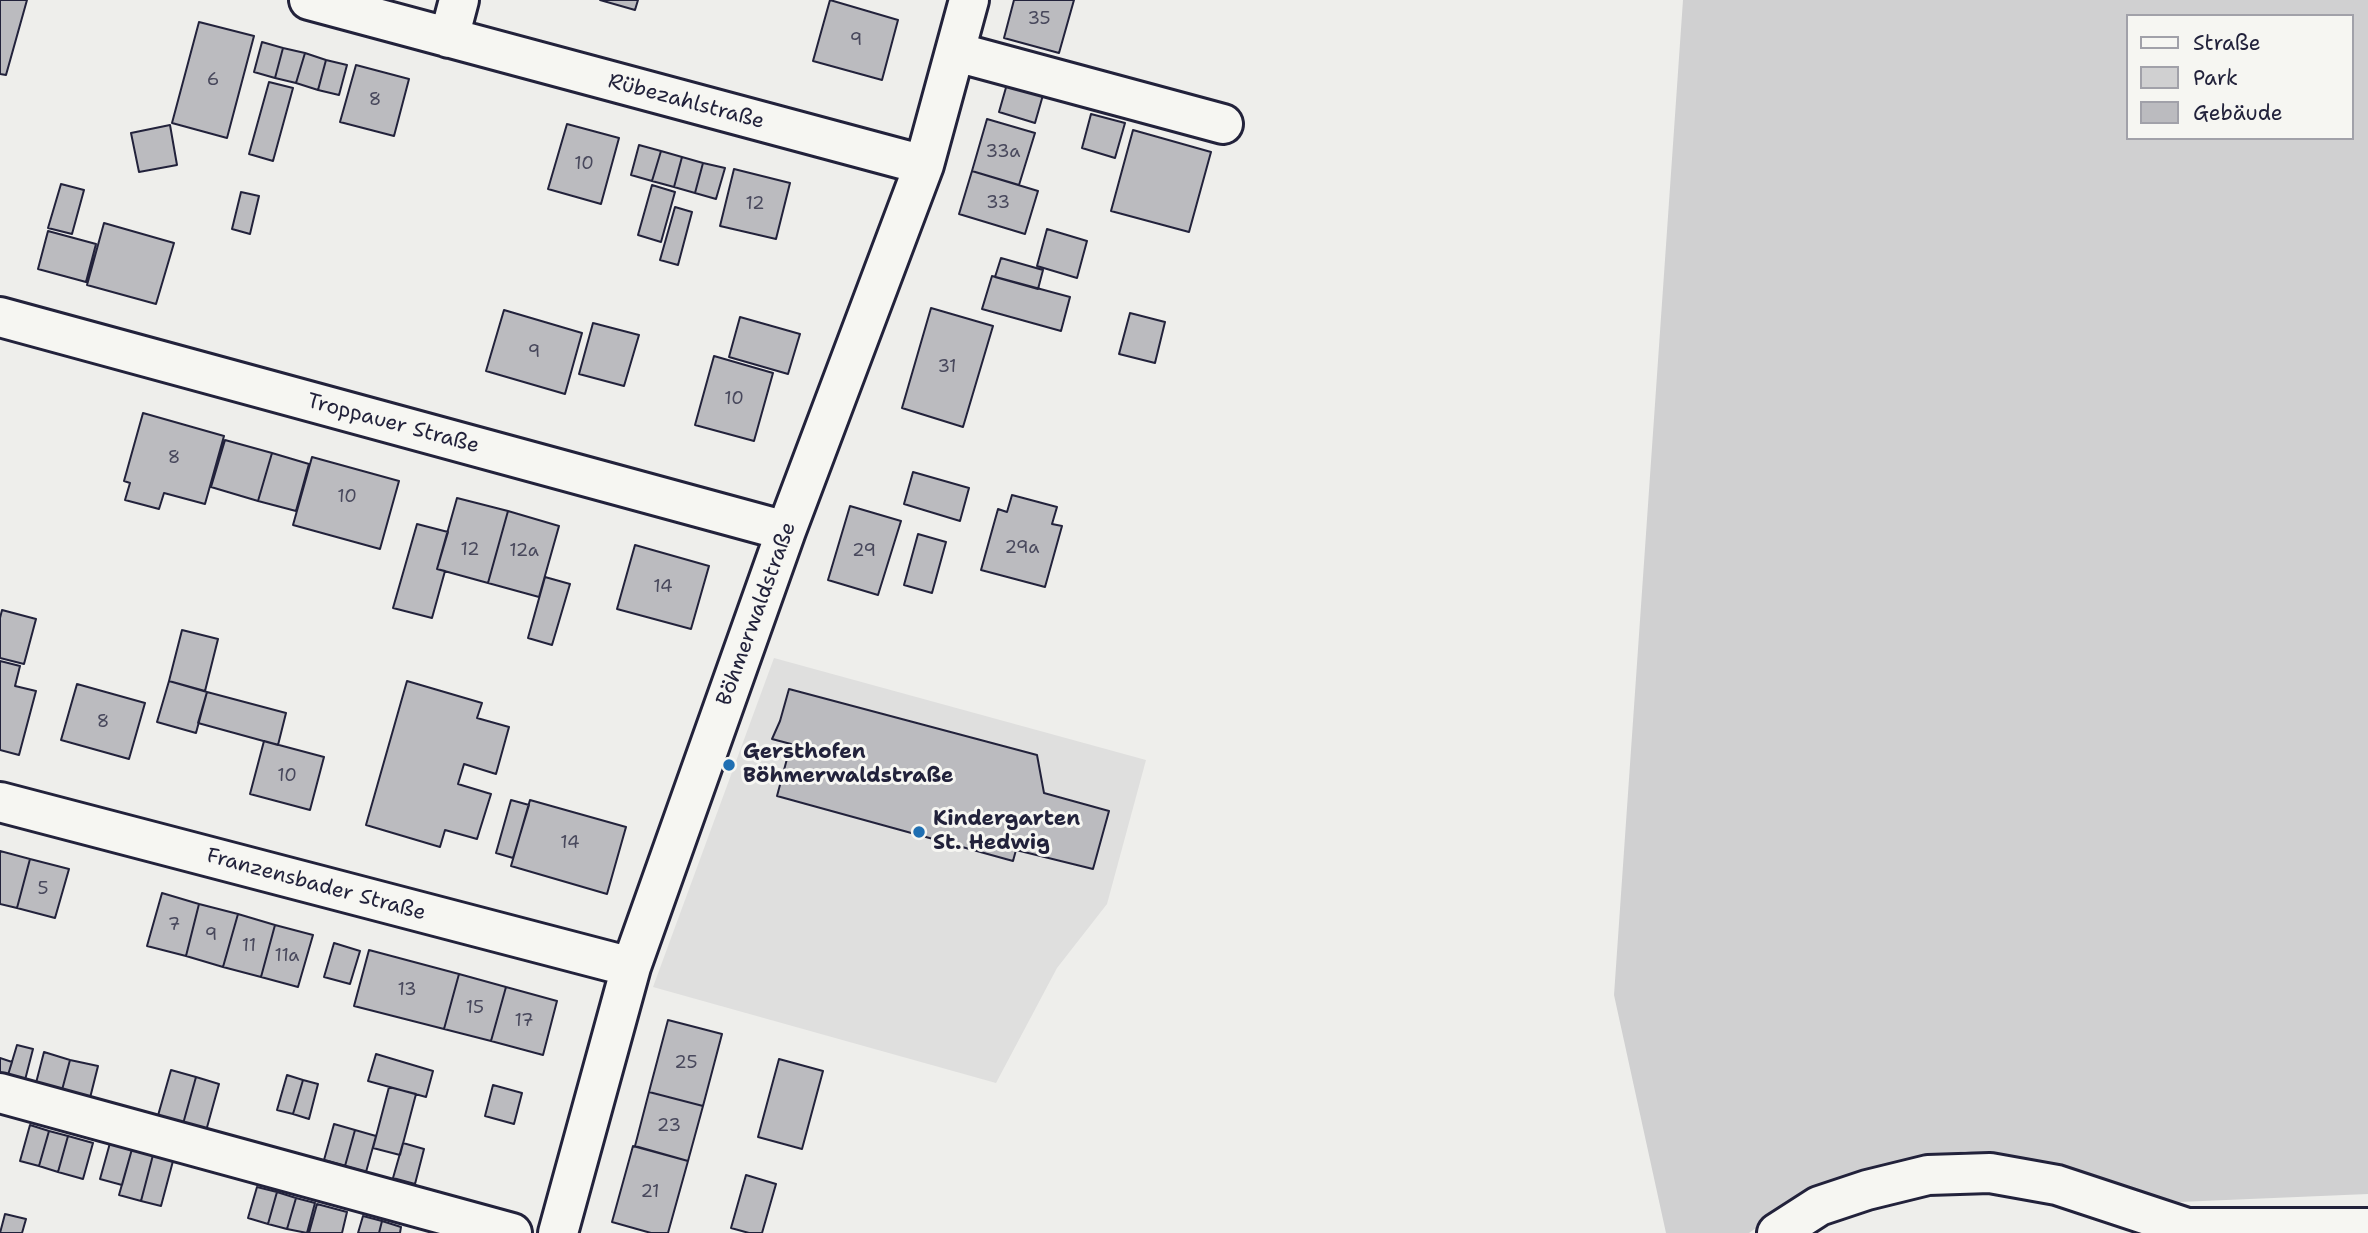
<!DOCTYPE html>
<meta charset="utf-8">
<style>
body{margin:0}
#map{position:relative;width:2368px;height:1233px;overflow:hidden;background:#eeeeeb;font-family:"Shantell Sans",sans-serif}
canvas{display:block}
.legend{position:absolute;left:2126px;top:14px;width:228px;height:126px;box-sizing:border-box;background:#f6f6f2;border:2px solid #a1a1a9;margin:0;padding:9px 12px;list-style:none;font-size:21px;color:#22223b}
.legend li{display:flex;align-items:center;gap:14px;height:35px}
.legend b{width:35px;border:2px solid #a1a1a9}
</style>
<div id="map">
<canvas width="2368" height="1233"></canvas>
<ul class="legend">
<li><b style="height:9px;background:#f6f6f2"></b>Straße</li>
<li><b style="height:19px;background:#d0d0d1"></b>Park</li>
<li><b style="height:19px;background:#bbbbbf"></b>Gebäude</li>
</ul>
</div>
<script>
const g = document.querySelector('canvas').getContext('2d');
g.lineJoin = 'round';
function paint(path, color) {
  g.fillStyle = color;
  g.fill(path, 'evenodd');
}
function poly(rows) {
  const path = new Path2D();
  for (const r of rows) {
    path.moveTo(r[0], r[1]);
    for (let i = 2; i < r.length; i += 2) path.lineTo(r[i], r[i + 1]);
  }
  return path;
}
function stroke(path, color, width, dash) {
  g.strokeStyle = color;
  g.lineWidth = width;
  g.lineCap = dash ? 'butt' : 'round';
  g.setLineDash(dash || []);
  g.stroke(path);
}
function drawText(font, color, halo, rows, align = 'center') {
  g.font = font + ' "Shantell Sans",sans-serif';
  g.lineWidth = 6;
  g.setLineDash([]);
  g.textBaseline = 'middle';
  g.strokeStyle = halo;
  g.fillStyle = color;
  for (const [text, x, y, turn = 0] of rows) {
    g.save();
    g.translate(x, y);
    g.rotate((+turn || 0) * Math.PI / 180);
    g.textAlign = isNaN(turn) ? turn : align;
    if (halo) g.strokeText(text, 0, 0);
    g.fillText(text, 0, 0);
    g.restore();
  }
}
paint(poly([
 [774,658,1146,760,1107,904,1057,968,996,1083,653,987]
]), '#dfdfde');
paint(poly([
 [1683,0,2368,0,2368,1194,2179,1202,2044,1164,1965,1151,1881,1169,1799,1197,1749,1233,1666,1233,1614,995],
 [2128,16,2352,16,2352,138,2128,138]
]), '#d0d0d1');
const building = poly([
 [0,0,27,0,6,75,0,74,0,0],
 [600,0,638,0,635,10,600,0],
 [830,0,898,20,882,80,813,61,830,0],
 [1014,0,1074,0,1059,53,1004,38,1014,0],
 [199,22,254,36,227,138,172,123,199,22],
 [262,42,283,48,275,78,254,72,262,42],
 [283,48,305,53,296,83,275,78,283,48],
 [305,53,326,60,318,90,296,83,305,53],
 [326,60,347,65,339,95,318,90,326,60],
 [356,65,409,79,394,136,340,122,356,65],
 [1009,77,1045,88,1035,123,999,112,1009,77],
 [269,82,293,88,273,161,249,154,269,82],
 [1091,114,1125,123,1115,158,1082,148,1091,114],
 [987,119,1035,133,1019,185,972,171,987,119],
 [567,124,619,138,601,204,548,189,567,124],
 [170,125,177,165,139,172,131,133,170,125],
 [1133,130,1211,152,1189,232,1111,211,1133,130],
 [639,145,661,151,652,181,631,175,639,145],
 [661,151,682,157,674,187,652,181,661,151],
 [682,157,703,163,695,193,674,187,682,157],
 [703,163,725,168,716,199,695,193,703,163],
 [734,169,790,183,776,239,720,226,734,169],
 [972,171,1038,191,1025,234,959,214,972,171],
 [61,184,84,190,72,234,48,228,61,184],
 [652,185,675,192,661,242,638,235,652,185],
 [241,192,259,196,250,234,232,229,241,192],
 [675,207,692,212,678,265,660,260,675,207],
 [104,223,174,243,156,304,87,285,104,223],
 [1047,229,1087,241,1077,278,1037,266,1047,229],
 [48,231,96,244,86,282,38,269,48,231],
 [1001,258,1043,270,1038,289,995,277,1001,258],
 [992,276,1070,297,1061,331,982,309,992,276],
 [931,308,993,326,963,427,902,408,931,308],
 [504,310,582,333,565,394,486,371,504,310],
 [1130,313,1165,322,1155,363,1119,354,1130,313],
 [740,317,800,334,788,374,729,357,740,317],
 [593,323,639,335,624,386,579,374,593,323],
 [714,356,773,373,754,441,695,425,714,356],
 [143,413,224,436,205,504,164,493,159,509,125,500,130,483,124,481,143,413],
 [225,440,272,453,258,501,211,487,225,440],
 [272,453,309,464,296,511,258,501,272,453],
 [312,457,399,481,380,549,293,525,312,457],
 [913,472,969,488,960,521,904,504,913,472],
 [1012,495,1057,507,1052,524,1062,526,1045,587,981,570,998,509,1007,512,1012,495],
 [457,498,508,511,488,583,437,569,457,498],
 [850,506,901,521,878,595,828,580,850,506],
 [508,511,559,526,539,597,488,583,508,511],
 [417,524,448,532,437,569,445,571,432,618,393,608,417,524],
 [918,534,946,542,932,593,904,585,918,534],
 [635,545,709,566,691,629,617,609,635,545],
 [545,577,570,584,552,645,528,638,545,577],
 [2,610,36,619,24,664,0,658,0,618,2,610],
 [182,630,218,639,205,691,169,681,182,630],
 [0,661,20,666,15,686,36,691,19,755,0,750,0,661],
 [169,681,207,692,196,733,157,722,169,681],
 [407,681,482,703,477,718,509,727,496,774,464,764,458,784,491,794,477,839,445,830,440,847,366,825,407,681],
 [77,684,145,703,129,759,61,740,77,684],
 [789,689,1037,755,1044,793,1109,811,1093,869,1016,850,1013,861,777,796,791,744,772,739,780,721,789,689],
 [207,692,286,713,278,745,198,723,207,692],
 [264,741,324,757,310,810,250,794,264,741],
 [511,800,529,805,513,858,496,853,511,800],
 [530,800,626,827,607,894,511,866,530,800],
 [0,851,30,859,17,908,0,904,0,851],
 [30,859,69,869,55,918,17,908,30,859],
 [162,893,199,904,186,956,147,946,162,893],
 [199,904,238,914,223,967,186,956,199,904],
 [238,914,275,925,261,977,223,967,238,914],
 [275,925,313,935,298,987,261,977,275,925],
 [334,943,360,951,350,984,324,977,334,943],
 [369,950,459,974,444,1029,354,1006,369,950],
 [459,974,506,987,491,1041,444,1029,459,974],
 [506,987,557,1001,543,1055,491,1041,506,987],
 [668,1020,722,1034,703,1106,649,1092,668,1020],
 [17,1045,33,1049,25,1080,8,1075,17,1045],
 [44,1052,70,1060,62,1090,36,1083,44,1052],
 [376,1054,433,1071,426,1097,368,1081,376,1054],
 [0,1058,12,1062,7,1078,0,1076,0,1058],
 [779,1059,823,1071,802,1149,758,1137,779,1059],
 [70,1060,98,1066,90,1098,62,1090,70,1060],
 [171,1070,196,1077,183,1124,157,1119,171,1070],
 [287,1075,303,1080,293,1114,277,1110,287,1075],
 [196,1077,219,1084,206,1131,183,1124,196,1077],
 [303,1080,318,1084,309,1119,293,1114,303,1080],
 [493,1085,522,1093,514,1124,485,1116,493,1085],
 [389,1087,416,1094,400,1155,373,1148,389,1087],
 [649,1092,703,1106,688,1161,635,1146,649,1092],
 [334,1124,355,1130,345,1166,324,1160,334,1124],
 [30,1125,49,1131,39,1166,20,1161,30,1125],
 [355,1130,376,1136,366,1172,345,1166,355,1130],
 [49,1131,68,1136,58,1172,39,1166,49,1131],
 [68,1136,93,1143,83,1179,58,1172,68,1136],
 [110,1143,132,1149,122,1185,100,1179,110,1143],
 [403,1143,424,1149,415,1184,393,1178,403,1143],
 [633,1146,688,1161,668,1233,651,1233,612,1222,633,1146],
 [132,1149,153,1155,141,1201,119,1195,132,1149],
 [153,1155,173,1161,161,1206,141,1201,153,1155],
 [746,1175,776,1184,762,1233,749,1233,731,1228,746,1175],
 [257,1187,277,1192,268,1224,248,1218,257,1187],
 [277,1192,296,1198,287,1229,268,1224,277,1192],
 [296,1198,315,1203,307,1233,287,1229,296,1198],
 [317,1204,347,1212,342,1233,309,1233,317,1204],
 [5,1214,26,1219,22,1233,0,1233,5,1214],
 [363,1216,382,1221,379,1233,358,1233,363,1216],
 [382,1221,401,1227,400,1233,379,1233,382,1221]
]);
paint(building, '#bbbbbf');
stroke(building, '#22223b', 2);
const minor = poly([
 [309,0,924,165],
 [449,38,459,0],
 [956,52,1223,124],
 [0,317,786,531],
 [0,802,631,967],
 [0,1093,512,1233],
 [558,1233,631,967,786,531,924,165,969,0],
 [1777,1233,1819,1206,1867,1190,1928,1175,1990,1173,2057,1185,2187,1228,2368,1228]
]);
stroke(minor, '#22223b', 44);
stroke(minor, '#f6f6f2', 38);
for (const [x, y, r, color] of [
 [729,765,7,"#1f6fb2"],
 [919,832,7,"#1f6fb2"]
]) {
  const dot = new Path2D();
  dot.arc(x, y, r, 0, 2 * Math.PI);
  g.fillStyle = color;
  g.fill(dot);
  stroke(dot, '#f6f6f2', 2.5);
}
drawText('18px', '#48485c', null, [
 ["35",1039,19],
 ["9",856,40],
 ["6",213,80],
 ["8",375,100],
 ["33a",1003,152],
 ["10",584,164],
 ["33",998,203],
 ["12",755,204],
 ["9",534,352],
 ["31",947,367],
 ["10",734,399],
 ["8",174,458],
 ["10",347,497],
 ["29a",1022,548],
 ["12",470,550],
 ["12a",524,551],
 ["29",864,551],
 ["14",663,587],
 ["8",103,722],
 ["10",287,776],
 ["14",570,843],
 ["5",43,889],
 ["7",174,925],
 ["9",211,935],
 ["11",249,946],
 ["11a",287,956],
 ["13",407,990],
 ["15",475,1008],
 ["17",524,1021],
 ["25",686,1063],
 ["23",669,1126],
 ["21",650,1192]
]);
drawText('21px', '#22223b', '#f6f6f2', [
 ["Rübezahlstraße",686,102,15],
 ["Troppauer Straße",393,424,15],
 ["Böhmerwaldstraße",757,614,-70],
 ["Franzensbader Straße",316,885,15]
]);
drawText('bold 21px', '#22223b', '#f6f6f2', [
 ["Gersthofen",743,753],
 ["Böhmerwaldstraße",743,777],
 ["Kindergarten",933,820],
 ["St. Hedwig",933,844]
], 'left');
</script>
